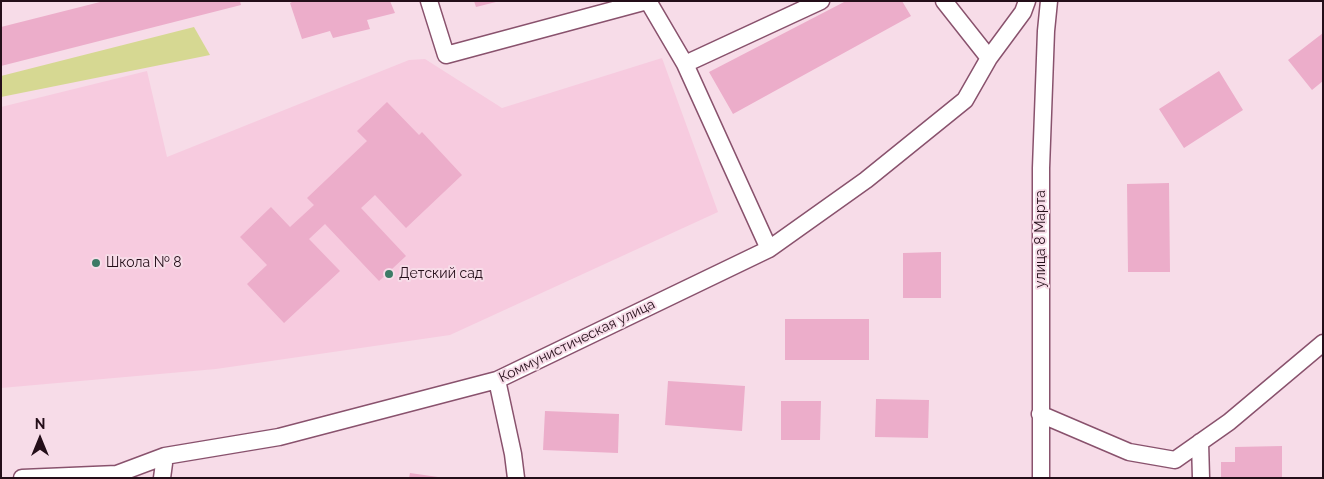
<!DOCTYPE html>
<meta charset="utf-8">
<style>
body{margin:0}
#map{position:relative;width:1324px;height:479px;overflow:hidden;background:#f7dce8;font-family:Raleway,sans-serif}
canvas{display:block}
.frame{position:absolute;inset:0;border:2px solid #240e19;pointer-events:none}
.north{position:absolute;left:15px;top:414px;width:50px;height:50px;-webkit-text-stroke:4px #f7dce8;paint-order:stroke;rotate:0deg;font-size:14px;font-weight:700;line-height:20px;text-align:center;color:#240e19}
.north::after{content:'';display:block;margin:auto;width:18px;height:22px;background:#240e19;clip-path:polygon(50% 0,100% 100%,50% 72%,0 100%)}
</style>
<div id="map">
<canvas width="1324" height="479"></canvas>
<div class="frame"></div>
<div class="north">N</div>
</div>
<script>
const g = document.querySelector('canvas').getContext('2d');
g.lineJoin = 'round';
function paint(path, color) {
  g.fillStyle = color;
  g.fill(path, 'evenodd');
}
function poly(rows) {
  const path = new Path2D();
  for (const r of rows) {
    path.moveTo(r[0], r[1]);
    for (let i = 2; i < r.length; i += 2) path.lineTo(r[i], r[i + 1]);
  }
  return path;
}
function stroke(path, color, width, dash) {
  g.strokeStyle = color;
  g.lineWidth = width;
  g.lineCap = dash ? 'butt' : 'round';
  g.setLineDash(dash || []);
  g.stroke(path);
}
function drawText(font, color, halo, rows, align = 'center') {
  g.font = font + ' Raleway,sans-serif';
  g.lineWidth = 4;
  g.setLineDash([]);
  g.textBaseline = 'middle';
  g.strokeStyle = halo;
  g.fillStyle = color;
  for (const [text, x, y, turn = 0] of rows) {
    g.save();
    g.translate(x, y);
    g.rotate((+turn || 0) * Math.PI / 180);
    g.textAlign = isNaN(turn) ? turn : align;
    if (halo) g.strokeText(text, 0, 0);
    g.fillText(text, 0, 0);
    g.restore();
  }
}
paint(poly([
 [662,58,718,212,450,335,216,369,1,388,1,107,147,71,167,157,409,60,425,59,502,108]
]), '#f7cbdf');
paint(poly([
 [194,27,210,55,1,97,1,76]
]), '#d6d892');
paint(poly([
 [104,1,240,1,241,5,1,66,1,27],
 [294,1,390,1,395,13,367,20,370,29,333,38,330,31,302,39,290,3],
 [474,1,496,1,496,2,476,7],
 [846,1,902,1,911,16,733,114,709,72],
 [1323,33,1323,81,1312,90,1288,60],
 [1219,71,1243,110,1184,148,1159,109],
 [387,102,419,135,422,132,462,175,406,228,375,195,361,208,406,256,379,281,325,224,309,239,340,271,284,323,247,284,267,265,240,237,271,207,290,227,314,205,307,198,367,141,357,131],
 [1169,183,1170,272,1128,272,1127,184],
 [941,252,941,298,903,298,903,253],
 [785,319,869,319,869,360,785,360],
 [668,381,745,386,742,431,665,425],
 [876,399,929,400,928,438,875,437],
 [781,401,821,401,820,440,781,440],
 [545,411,619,414,618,453,543,450],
 [1282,446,1282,478,1221,478,1221,462,1235,462,1235,447],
 [410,473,438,477,438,478,409,478]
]), '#ecadca');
const minor = poly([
 [429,1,446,55,647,1],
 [648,1,685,64],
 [944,1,989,58],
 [769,249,685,64,821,1],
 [497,380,513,454,516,478],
 [1040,414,1129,452,1175,460,1229,422,1323,343],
 [1200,442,1201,478],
 [22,478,117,474,165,456,279,437,497,380,769,249,866,180,965,100,989,58,1023,12,1027,1],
 [162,478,165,456],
 [1041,478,1041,168,1046,31,1049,1]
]);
stroke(minor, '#89526d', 19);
stroke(minor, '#fff', 16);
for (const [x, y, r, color] of [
 [96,263,5,"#3d7b66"],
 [389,274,5,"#3d7b66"]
]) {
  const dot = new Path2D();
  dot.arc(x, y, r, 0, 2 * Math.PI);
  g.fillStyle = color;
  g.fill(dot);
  stroke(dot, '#f7dce8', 2);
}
drawText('14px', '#240e19', '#f7dce8', [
 ["улица 8 Марта",1041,239,-90],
 ["Коммунистическая улица",577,341,-26]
]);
drawText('14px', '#240e19', '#f7dce8', [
 ["Школа № 8",106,263],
 ["Детский сад",399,274]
], 'left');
</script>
